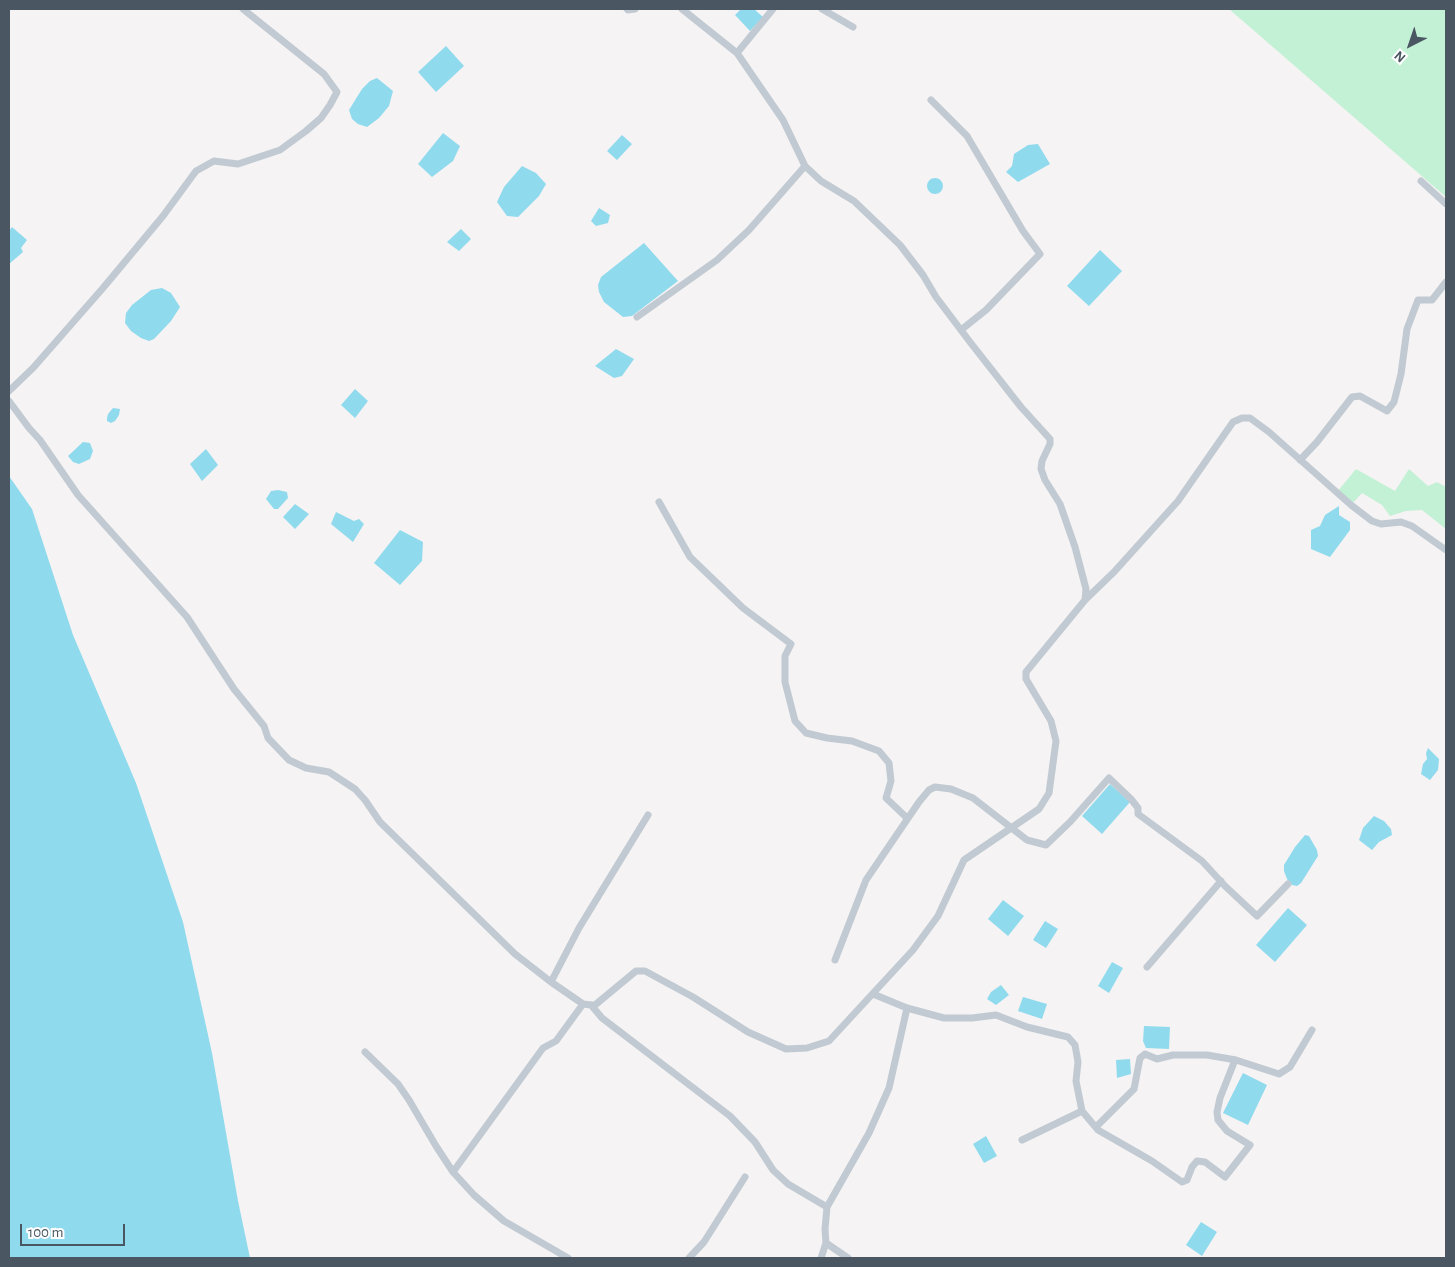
<!DOCTYPE html>
<style>
body{margin:0}
#map{position:relative;width:1455px;height:1267px;overflow:hidden;background:#f5f3f3;font-family:"Alegreya Sans",sans-serif}
canvas{display:block}
.frame{position:absolute;inset:0;border:10px solid #4a5661;pointer-events:none}
.north{position:absolute;left:1385px;top:20px;width:50px;height:50px;-webkit-text-stroke:4px #fff;paint-order:stroke;rotate:221deg;font-size:14px;font-weight:700;line-height:20px;text-align:center;color:#4a5661}
.north::after{content:'';display:block;margin:auto;width:18px;height:22px;background:#4a5661;clip-path:polygon(50% 0,100% 100%,50% 72%,0 100%)}
.scale{position:absolute;left:20px;top:1224px;width:105px;height:22px;box-sizing:border-box;border:2px solid #4a5661;border-top:0;padding-left:6px;font-size:15px;line-height:18px;white-space:nowrap;color:#4a5661;-webkit-text-stroke:4px #fff;paint-order:stroke}
</style>
<div id="map">
<canvas width="1455" height="1267"></canvas>
<div class="frame"></div>
<div class="north">N</div>
<div class="scale">100 m</div>
</div>
<script>
const g = document.querySelector('canvas').getContext('2d');
g.lineJoin = 'round';
function paint(path, color) {
  g.fillStyle = color;
  g.fill(path, 'evenodd');
}
function poly(rows) {
  const path = new Path2D();
  for (const r of rows) {
    if (r.length === 3) {
      path.moveTo(r[0] + r[2], r[1]);
      path.arc(r[0], r[1], r[2], 0, 2 * Math.PI);
      continue;
    }
    path.moveTo(r[0], r[1]);
    for (let i = 2; i < r.length; i += 2) path.lineTo(r[i], r[i + 1]);
  }
  return path;
}
function stroke(path, color, width, dash) {
  g.strokeStyle = color;
  g.lineWidth = width;
  g.lineCap = dash ? 'butt' : 'round';
  g.setLineDash(dash || []);
  g.stroke(path);
}
paint(poly([
 [1229,9,1446,9,1446,197],
 [1356,469,1395,491,1409,469,1428,486,1437,482,1446,487,1446,529,1422,510,1406,511,1390,516,1382,505,1362,493,1351,505,1337,492]
]), '#c3f1d5');
paint(poly([
 [741,9,754,9,763,17,750,31,735,15],
 [446,46,464,66,436,92,418,72],
 [377,78,393,91,389,106,379,118,367,127,358,124,352,119,349,110,362,89,370,81],
 [443,133,460,146,453,161,432,177,418,164],
 [622,135,632,144,617,160,607,151],
 [1038,144,1050,164,1018,182,1006,172,1012,166,1014,154,1028,145],
 [522,166,536,173,546,184,539,196,518,217,507,216,497,202,504,187],
 [935,186,8],
 [599,208,610,215,608,223,596,226,591,221],
 [12,227,27,240,21,248,23,252,9,264,9,231],
 [461,229,471,239,459,251,447,242],
 [644,243,678,281,632,316,623,317,604,302,599,292,598,285,601,277],
 [1100,250,1122,271,1089,306,1067,286],
 [162,288,171,293,180,307,171,321,154,339,149,341,141,338,131,331,125,323,126,313,132,305,151,290],
 [616,349,634,359,622,376,614,378,595,366],
 [355,389,368,401,355,418,341,405],
 [113,408,120,409,119,415,115,421,111,423,107,421,107,418,108,414],
 [83,442,90,443,93,451,90,459,79,464,73,462,68,456],
 [206,449,218,465,202,481,190,464],
 [9,476,32,509,73,635,136,783,183,922,212,1053,238,1201,250,1258,9,1258],
 [278,490,287,492,288,498,278,509,274,509,266,499,271,491],
 [295,504,309,514,295,529,283,517],
 [1339,506,1339,515,1350,522,1350,530,1330,557,1311,549,1311,530,1320,526,1325,515],
 [336,512,354,521,359,519,364,524,353,542,331,524],
 [400,530,423,542,422,561,400,585,374,563],
 [1428,748,1439,759,1438,770,1430,780,1421,774,1423,764,1427,759,1426,753],
 [1110,784,1130,802,1102,834,1082,816],
 [1374,816,1384,821,1391,829,1392,835,1379,842,1372,850,1359,840,1363,828],
 [1305,835,1309,836,1317,850,1318,856,1301,883,1297,886,1292,885,1287,879,1284,871,1284,865,1295,847],
 [1003,900,1024,916,1008,936,988,919],
 [1288,908,1307,925,1275,962,1256,945],
 [1045,921,1058,929,1046,948,1033,940],
 [1112,962,1123,968,1109,993,1098,986],
 [1001,985,1009,995,996,1005,987,999,991,992],
 [1023,997,1047,1004,1042,1019,1018,1011],
 [1144,1026,1170,1027,1169,1049,1146,1048,1143,1041],
 [1130,1059,1131,1074,1117,1078,1116,1060],
 [1243,1073,1267,1085,1248,1125,1223,1113],
 [986,1136,997,1156,984,1163,973,1144],
 [1201,1222,1217,1232,1202,1256,1186,1245]
]), '#90daee');
stroke(poly([
 [627,9,628,10,635,9],
 [822,9,853,27],
 [737,53,773,9],
 [931,100,967,136,1023,231,1040,254,986,310,961,330],
 [805,166,821,181,854,201,900,245,923,275,936,297,970,342,1021,407,1050,439,1050,444,1042,461,1041,469,1045,480,1060,504,1075,547,1086,589,1085,600],
 [1421,181,1446,204],
 [637,317,717,260,749,230,805,166,783,120,737,53,682,9],
 [9,391,33,368,103,288,163,216,196,171,214,161,238,164,280,150,306,131,321,118,330,105,337,92,324,74,243,9],
 [9,401,29,428,40,440,78,495,187,617,234,689,264,726,268,738,289,760,306,768,329,772,355,789,365,800,380,822,515,954,551,982,583,1004,591,1005,595,1005,636,971,645,971,693,997,748,1032,786,1049,807,1048,829,1041,913,950,938,916,964,860,1039,809,1049,793,1056,741,1051,721,1026,679,1026,672,1085,600,1114,572,1178,501,1233,422,1242,418,1250,418,1269,432,1351,505,1372,521,1381,524,1401,522,1412,526,1446,550],
 [1300,460,1317,442,1352,397,1360,396,1387,411,1394,402,1401,374,1407,329,1418,300,1432,300,1446,282],
 [659,502,690,557,743,608,791,644,785,656,785,682,795,721,806,733,827,738,852,741,879,751,889,763,891,781,886,798,907,818],
 [835,960,866,880,919,802,929,790,935,787,951,789,973,798,1027,840,1046,845,1070,822,1109,778,1131,799,1138,808,1138,814,1202,861,1225,886,1257,916,1288,884],
 [1147,967,1221,881],
 [551,982,579,928,648,815],
 [873,994,907,1008,944,1018,972,1018,996,1015,1027,1027,1068,1037,1075,1045,1078,1062,1076,1081,1082,1111,1098,1130,1152,1161,1182,1182,1187,1180,1192,1167,1197,1161,1205,1162,1225,1177,1250,1145,1227,1131,1218,1120,1217,1112,1220,1098,1235,1060],
 [591,1005,602,1018,730,1116,755,1142,773,1170,788,1184,827,1207],
 [365,1052,398,1084,409,1100,436,1146,453,1172,474,1195,504,1221,568,1258],
 [1096,1127,1134,1089,1140,1058,1145,1054,1157,1059,1173,1055,1207,1055,1236,1060,1279,1074,1290,1067,1312,1030],
 [1022,1140,1082,1111],
 [453,1172,543,1048,556,1041,583,1004],
 [826,1243,848,1258],
 [689,1258,704,1242,745,1177],
 [821,1258,826,1243,825,1229,827,1207,869,1133,889,1088,907,1008]
]), '#c1cad2', 7);
</script>
